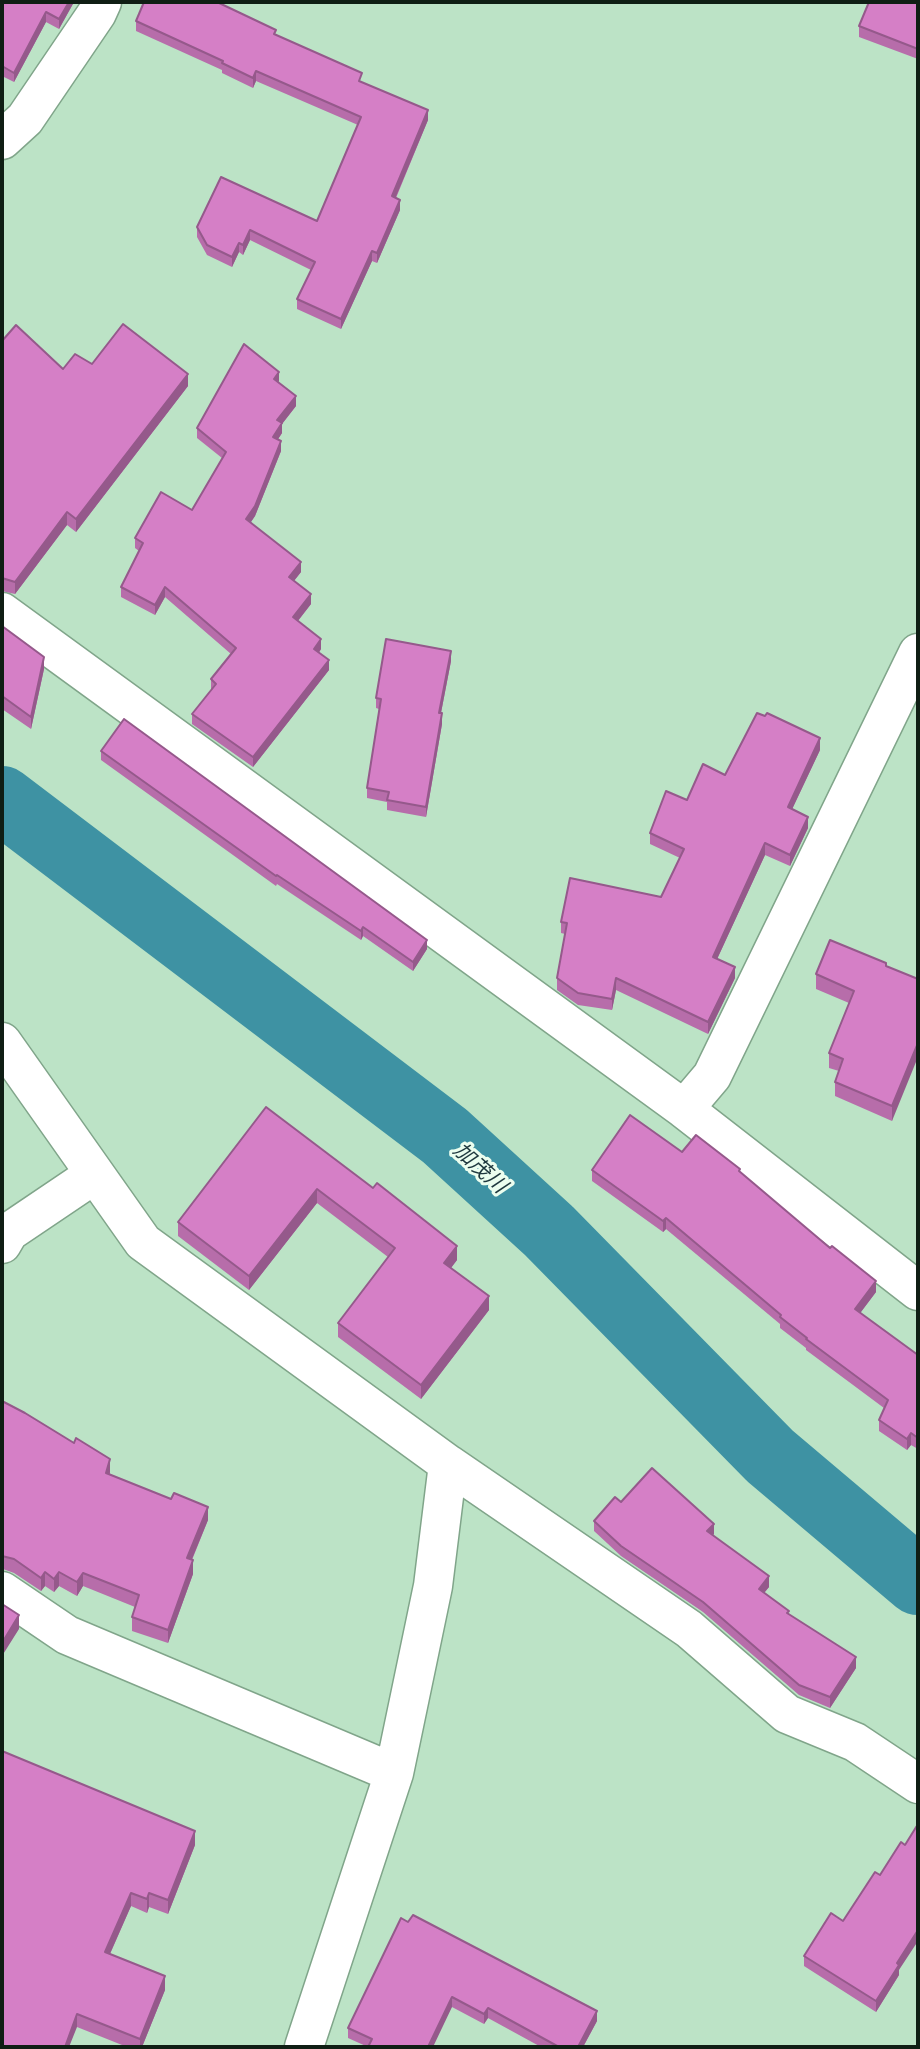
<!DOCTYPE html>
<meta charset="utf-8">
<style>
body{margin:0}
#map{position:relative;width:920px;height:2049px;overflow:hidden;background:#bce3c6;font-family:"Asap Condensed",sans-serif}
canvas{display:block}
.frame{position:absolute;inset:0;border:4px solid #0f1e14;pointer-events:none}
</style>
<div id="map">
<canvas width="920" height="2049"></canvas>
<div class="frame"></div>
</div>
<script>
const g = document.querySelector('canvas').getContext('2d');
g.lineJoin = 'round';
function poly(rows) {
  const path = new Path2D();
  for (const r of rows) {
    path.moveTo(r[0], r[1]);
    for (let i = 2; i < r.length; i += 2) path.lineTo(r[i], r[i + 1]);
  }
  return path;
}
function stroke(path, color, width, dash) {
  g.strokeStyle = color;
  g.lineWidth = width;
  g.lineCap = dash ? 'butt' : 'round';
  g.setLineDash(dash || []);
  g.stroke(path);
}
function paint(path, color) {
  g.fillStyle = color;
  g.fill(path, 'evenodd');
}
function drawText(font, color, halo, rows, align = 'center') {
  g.font = font + ' "Asap Condensed","Noto Sans JP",sans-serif';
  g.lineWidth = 6;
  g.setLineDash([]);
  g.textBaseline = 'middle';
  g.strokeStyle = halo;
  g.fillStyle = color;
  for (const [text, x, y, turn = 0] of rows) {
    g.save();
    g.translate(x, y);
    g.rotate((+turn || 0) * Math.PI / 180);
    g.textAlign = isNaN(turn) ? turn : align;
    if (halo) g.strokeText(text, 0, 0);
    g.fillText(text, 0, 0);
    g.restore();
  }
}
stroke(poly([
 [2,800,445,1136,549,1231,770,1456,918,1581]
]), '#3e92a3', 68);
const street = poly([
 [2,140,25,119,97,13,102,2],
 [2,612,684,1109,918,1291],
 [2,1042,143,1242,448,1464,689,1629,787,1714,855,1742,918,1784],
 [684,1109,712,1076,918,653],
 [2,1244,9,1232,95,1174],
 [2,1591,67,1635,394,1773],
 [304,2047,394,1773,433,1586,448,1464]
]);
stroke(street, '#80a58a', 41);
stroke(street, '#fff', 38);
paint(poly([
 [2,2,74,2,59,29,46,22,14,82,2,76],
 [918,2,918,59,859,37,859,26],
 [136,21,276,35,428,120,396,198,400,210,377,263,372,261,341,329,297,309,297,299,311,270,250,240,243,255,239,252,232,267,207,255,197,237,197,227,317,221,358,125,256,81,253,88,222,73,222,70,136,31],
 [2,341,63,369,92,364,188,386,76,532,67,525,15,594,2,591],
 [279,383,296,406,282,424,282,433,278,439,281,451,255,516,251,522,301,572,294,581,311,604,298,621,321,649,319,653,329,670,253,767,192,724,192,714,211,690,211,679,231,654,165,597,155,615,121,597,121,587,139,551,135,548,135,538,192,510,222,458,197,438,197,428],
 [2,626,44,669,31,729,2,709],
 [451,661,441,713,442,724,426,817,387,810,387,802,367,798,367,788,379,709,376,708,376,698],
 [820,750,792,809,808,828,790,866,765,855,717,959,735,978,708,1034,616,990,612,1010,578,1005,557,990,557,978,565,934,561,933,561,922,661,897,680,858,650,844,650,833,687,800,725,775],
 [101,751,427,949,413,971,363,936,361,940,277,884,276,886,101,760],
 [886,967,918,979,892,1121,835,1096,835,1082,839,1071,829,1068,829,1053,849,1003,816,989,816,974],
 [266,1107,457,1260,451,1268,489,1310,421,1399,338,1337,338,1323,388,1257,317,1203,249,1290,178,1236,178,1222],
 [682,1152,740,1172,876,1292,860,1313,918,1355,918,1449,911,1445,907,1450,879,1431,879,1420,884,1408,806,1350,806,1348,780,1328,780,1324,666,1229,663,1232,592,1181,592,1170],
 [2,1401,110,1472,110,1474,208,1520,192,1560,193,1574,168,1643,132,1631,132,1617,135,1607,83,1586,77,1596,59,1586,54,1592,45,1586,41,1591,14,1573,3,1569],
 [621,1502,714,1534,713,1535,769,1587,764,1593,789,1615,856,1668,830,1708,799,1695,703,1612,621,1556,594,1531,594,1521],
 [2,1751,195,1845,168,1914,149,1907,147,1913,131,1906,110,1954,165,1990,142,2047,127,2047,77,2027],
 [880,1875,899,1970,899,1975,876,2012,804,1966,804,1956,843,1921],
 [401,1918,597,2021,583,2047,541,2047,488,2018,484,2024,452,2007,368,2047,348,2038,348,2028]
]), '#b76daa');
paint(poly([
 [69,2,74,2,59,29,59,19],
 [46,12,46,22,14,82,14,73],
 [256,71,256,81,253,88,253,78],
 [428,110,428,120,392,206,392,196],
 [400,200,400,210,377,263,377,253],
 [250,230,250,240,243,255,243,245],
 [239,243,239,252,232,267,232,257],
 [372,251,372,261,341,329,341,319],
 [279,372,279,382,274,379],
 [188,374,188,386,76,532,76,519],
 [296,396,296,406,282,424,282,433,273,447,273,437,277,420],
 [281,441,281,451,255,516,246,529,246,519],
 [67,512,67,525,15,594,15,582],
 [301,562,301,572,289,587,289,577],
 [165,587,165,597,155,615,155,605],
 [311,594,311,604,293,627,293,617],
 [321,639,321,649,314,659,314,649],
 [451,651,451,661,439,723,439,713],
 [44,657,44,669,31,729,31,717],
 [329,660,329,670,253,767,253,757],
 [442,713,442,724,426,817,426,807],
 [820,738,820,750,788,818,788,807],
 [808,817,808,828,790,866,790,855],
 [765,843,765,855,713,968,713,957],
 [363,927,363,936,361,940,361,931],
 [427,940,427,949,413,971,413,962],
 [735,967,735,978,708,1034,708,1022],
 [616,978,616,990,612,1010,612,999],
 [918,1043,918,1057,892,1121,892,1106],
 [317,1189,317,1203,249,1290,249,1276],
 [666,1218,666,1229,663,1232,663,1221],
 [457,1246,457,1260,444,1277,444,1263],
 [876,1281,876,1292,855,1320,855,1309],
 [489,1296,489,1310,421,1399,421,1385],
 [911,1433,911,1445,907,1450,907,1439],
 [110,1459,110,1472,106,1486,106,1473],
 [208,1507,208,1520,187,1571,187,1558],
 [714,1524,714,1534,707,1541,707,1531],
 [193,1560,193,1574,168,1643,168,1630],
 [45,1572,45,1586,41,1591,41,1578],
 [59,1572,59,1586,54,1592,54,1579],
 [83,1573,83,1586,77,1596,77,1582],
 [769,1576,769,1587,759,1599,759,1589],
 [19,1615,19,1629,2,1656,2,1643],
 [856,1657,856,1668,830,1708,830,1697],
 [195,1831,195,1845,168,1914,168,1900],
 [131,1893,131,1906,105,1965,105,1952],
 [149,1893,149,1907,147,1913,147,1899],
 [918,1930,918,1941,899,1970,899,1975,876,2012,876,2001,897,1963],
 [165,1976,165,1990,142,2047,140,2047,140,2039],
 [452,1997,452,2007,433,2047,428,2047],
 [488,2008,488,2018,484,2024,484,2014],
 [597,2011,597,2021,583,2047,578,2047],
 [77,2014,77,2027,69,2047,65,2047]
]), '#95598b');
const building = poly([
 [2,2,69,2,59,19,46,12,14,73,2,66,2,2],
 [144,2,217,2,276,30,274,34,362,73,359,81,428,110,392,196,400,200,377,253,372,251,341,319,297,299,315,262,250,230,243,245,239,243,232,257,207,245,197,227,221,177,317,221,361,117,256,71,253,78,222,63,223,61,136,21,144,2],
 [869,2,918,2,918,49,859,26,869,2],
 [123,324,188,374,76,519,67,512,15,582,2,578,2,341,16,325,63,369,75,354,92,364,123,324],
 [244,344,279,372,274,379,296,396,277,420,282,423,273,437,281,441,255,506,246,519,301,562,289,577,311,594,293,617,321,639,314,649,329,660,253,757,192,714,216,684,211,679,236,648,165,587,155,605,121,587,143,543,135,538,161,492,192,510,226,452,197,428,244,344],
 [2,626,44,657,31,717,2,696,2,626],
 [386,639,451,651,439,713,442,713,426,807,387,800,389,792,367,788,381,699,376,698,386,639],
 [757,713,765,716,767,713,820,738,788,807,808,817,790,855,765,843,713,957,735,967,708,1022,616,978,612,999,578,993,557,978,567,923,561,922,570,878,661,897,684,849,650,833,666,791,687,800,703,764,725,775,757,713],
 [124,719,427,940,413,962,363,927,361,931,277,875,276,876,101,751,124,719],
 [830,940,886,963,886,966,918,979,918,1043,892,1106,835,1082,843,1059,829,1053,854,991,816,974,830,940],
 [266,1107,373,1188,377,1183,457,1246,444,1263,489,1296,421,1385,338,1323,395,1248,317,1189,249,1276,178,1222,266,1107],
 [630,1115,682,1152,696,1135,740,1169,739,1171,830,1248,832,1246,876,1281,855,1309,918,1355,918,1438,911,1433,907,1439,879,1420,888,1400,806,1339,807,1338,780,1317,781,1315,666,1218,663,1221,592,1170,630,1115],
 [2,1401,25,1413,74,1443,76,1438,110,1459,106,1473,171,1499,174,1493,208,1507,187,1558,193,1560,168,1630,132,1617,139,1595,83,1573,77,1582,59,1572,54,1579,45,1572,41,1578,14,1559,2,1556,2,1401],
 [652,1468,714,1524,707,1531,769,1576,759,1589,789,1611,787,1613,856,1657,830,1697,799,1685,703,1602,621,1546,594,1521,615,1497,621,1502,652,1468],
 [2,1604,19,1615,2,1643,2,1604],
 [2,1751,195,1831,168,1900,149,1893,147,1899,131,1893,105,1952,165,1976,140,2039,77,2014,65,2047,2,2047,2,1751],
 [918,1824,918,1930,897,1963,899,1965,876,2001,804,1956,831,1913,843,1921,875,1872,880,1875,901,1842,905,1845,918,1824],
 [413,1915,597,2011,578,2047,559,2047,488,2008,484,2014,452,1997,428,2047,368,2047,372,2039,348,2028,401,1918,408,1922,413,1915]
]);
paint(building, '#d57fc6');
stroke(building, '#95598b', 2);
drawText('italic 21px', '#1e383e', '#ebfeef', [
 ["加茂川",480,1168,42]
]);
</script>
